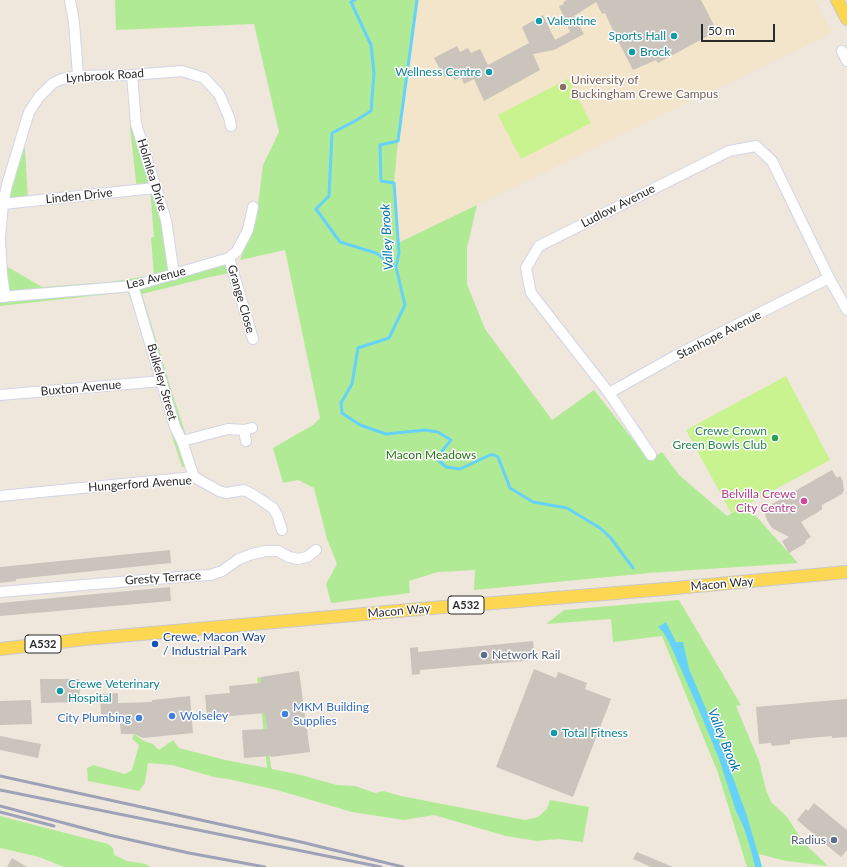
<!DOCTYPE html>
<style>
body{margin:0}
#map{position:relative;width:847px;height:867px;overflow:hidden;background:#efe7dc;font-family:Lato,sans-serif}
canvas{display:block}
.scale{position:absolute;left:701px;top:24px;width:74px;height:18px;box-sizing:border-box;border:2px solid #2b2b2b;border-top:0;padding-left:5px;font-size:12px;line-height:14px;white-space:nowrap;color:#2b2b2b;-webkit-text-stroke:3px #fff;paint-order:stroke}
</style>
<div id="map">
<canvas width="847" height="867"></canvas>
<div class="scale">50 m</div>
</div>
<script>
const g = document.querySelector('canvas').getContext('2d');
g.lineJoin = 'round';
function paint(path, color) {
  g.fillStyle = color;
  g.fill(path, 'evenodd');
}
function poly(rows) {
  const path = new Path2D();
  for (const r of rows) {
    path.moveTo(r[0], r[1]);
    for (let i = 2; i < r.length; i += 2) path.lineTo(r[i], r[i + 1]);
  }
  return path;
}
function stroke(path, color, width, dash) {
  g.strokeStyle = color;
  g.lineWidth = width;
  g.lineCap = dash ? 'butt' : 'round';
  g.setLineDash(dash || []);
  g.stroke(path);
}
function drawText(font, color, halo, rows, align = 'center') {
  g.font = font + ' Lato,sans-serif';
  g.lineWidth = 3;
  g.setLineDash([]);
  g.textBaseline = 'middle';
  g.strokeStyle = halo;
  g.fillStyle = color;
  for (const [text, x, y, turn = 0] of rows) {
    g.save();
    g.translate(x, y);
    g.rotate((+turn || 0) * Math.PI / 180);
    g.textAlign = isNaN(turn) ? turn : align;
    if (halo) g.strokeText(text, 0, 0);
    g.fillText(text, 0, 0);
    g.restore();
  }
}
paint(poly([
 [417,0,815,0,832,33,398,243,394,183,398,141]
]), '#f2e5ca');
paint(poly([
 [115,0,417,0,398,141,394,183,398,243,477,205,467,248,467,284,485,329,552,420,594,390,649,460,662,452,679,475,727,516,746,505,798,563,649,573,474,590,475,570,438,572,409,581,410,593,331,603,326,584,337,564,327,539,314,488,298,480,283,483,273,448,313,425,320,418,285,250,240,260,254,226,258,206,263,165,279,132,254,24,116,30],
 [136,124,155,188,174,274,229,258,234,272,210,277,142,294,172,392,187,439,191,467,182,467,169,427,150,359,134,308,128,292,0,306,0,267,6,266,42,287,110,282,154,275,151,238,154,237,150,188,137,190,130,127],
 [25,141,25,149,28,201,3,204],
 [679,600,741,705,736,706,759,761,766,790,771,802,787,817,804,843,828,866,786,861,759,854,762,867,747,867,718,773,662,636,613,642,611,619,546,624,564,610],
 [261,677,264,688,268,743,271,767,272,769,301,775,337,785,355,786,375,793,383,791,401,796,525,820,538,817,547,809,550,800,589,807,583,842,558,839,537,841,506,836,434,815,404,820,352,812,277,790,228,779,214,777,172,765,148,763,145,783,139,791,88,781,87,768,93,765,125,774,132,770,139,745,132,739,134,734,144,741,153,744,159,750,173,740,179,748,225,760,267,768,260,693,257,678],
 [0,816,108,844,113,848,114,855,127,861,146,864,150,867,64,867,39,857,0,848]
]), '#b1ea94');
paint(poly([
 [568,79,591,123,521,159,498,115],
 [786,376,830,460,731,513,686,430]
]), '#c8f38e');
paint(poly([
 [666,622,676,642,683,642,689,669,720,742,746,813,762,867,755,867,750,847,744,828,736,811,719,759,699,710,669,642,663,632,658,627]
]), '#66d2fa');
stroke(poly([
 [355,0,351,2,371,45,374,73,371,111,355,121,332,133,329,196,316,209,340,242,376,253,396,267],
 [417,0,398,141,380,145,381,181,394,183,399,253,396,267,405,305,389,338,358,348,352,384,341,403,342,413,360,425,386,434,425,430,438,432,451,440,442,451,439,461,446,467,460,469,490,455,494,455,498,457,510,488,533,502,567,508,600,528,610,537,633,568]
]), '#66d2fa', 3);
paint(poly([
 [567,0,701,0,717,31,658,63,656,60,633,70,616,37,605,13,602,14,596,2,574,16,584,34,554,50,533,54,540,70,484,101,474,79,464,84,461,77,455,80,451,74,444,77,434,58,457,46,460,52,468,48,471,53,480,49,488,65,529,43,522,27,543,15,555,40,570,32,559,6,564,4,563,2],
 [832,470,837,478,840,476,843,481,843,484,844,490,842,494,822,505,822,509,818,512,801,522,811,537,805,541,806,543,789,553,782,541,789,537,772,528,767,520,763,509],
 [170,550,171,563,16,579,16,581,0,583,0,567],
 [170,587,171,601,0,616,0,603],
 [533,641,535,660,420,670,420,674,412,675,410,648,418,647,418,652],
 [534,669,556,678,558,672,587,683,585,689,611,699,573,797,496,767],
 [299,671,310,752,271,757,271,756,244,758,242,730,267,729,265,713,207,718,205,695,230,693,229,686,261,683,261,677],
 [40,679,79,679,80,702,41,703],
 [118,693,118,703,152,702,152,700,190,696,193,733,143,738,134,734,121,734,119,714,101,715,100,694],
 [847,699,847,737,832,738,832,736,799,739,790,740,790,744,772,746,771,743,759,744,756,707],
 [31,700,32,724,0,725,0,701],
 [0,736,41,744,38,758,0,750],
 [814,803,847,830,847,850,841,857,797,820,806,809,808,811],
 [637,852,673,867,651,867,633,859],
 [12,858,27,867,7,867]
]), '#cac4bc');
const minor = poly([
 [70,0,74,22,78,76],
 [842,51,847,61],
 [132,75,136,124,166,220,174,275],
 [3,204,155,188],
 [0,237,3,204,7,185,29,112,39,97,53,83,62,79,78,76,132,75,182,71,204,78,219,94,229,117,231,126],
 [0,240,2,274,5,297],
 [229,258,253,339],
 [133,286,175,427,182,441,194,477],
 [0,297,133,286,229,258,237,251,248,230,253,207],
 [609,393,675,356,829,278],
 [0,395,162,381],
 [244,430,246,441],
 [182,441,228,429,244,430,252,428],
 [651,455,609,393,531,293,526,268,539,246,729,151,756,146,772,161,829,278,847,310],
 [0,496,194,477,219,491,226,493,244,490,252,494,273,508,277,515,282,530],
 [0,592,179,577,210,575,222,571,239,559,252,554,266,551,278,551,289,557,298,559,307,557,316,550]
]);
const major = poly([
 [837,0,847,19],
 [0,649,85,639,420,609,665,589,847,572]
]);
stroke(minor, '#d1d5e6', 12);
stroke(major, '#c8c8c8', 14);
stroke(minor, '#fff', 10);
stroke(major, '#fed752', 12);
stroke(poly([
 [0,776,301,842,403,867],
 [0,790,381,867],
 [0,806,109,835,162,847,189,853,265,867],
 [0,812,54,826]
]), '#9ea2b8', 3);
for (const [x, y, r, color] of [
 [539,21,4,"#0f9aa8"],
 [674,36,4,"#0f9aa8"],
 [632,52,4,"#0f9aa8"],
 [489,72,4,"#0f9aa8"],
 [563,87,4,"#8d6e63"],
 [775,438,4,"#2e9e5b"],
 [804,501,4,"#d1479c"],
 [155,644,4,"#1a4fb4"],
 [484,655,4,"#5c6f8a"],
 [60,691,4,"#0f9aa8"],
 [285,714,4,"#3f7fe0"],
 [172,716,4,"#3f7fe0"],
 [139,718,4,"#3f7fe0"],
 [554,733,4,"#0f9aa8"],
 [834,840,4,"#5c6f8a"]
]) {
  const dot = new Path2D();
  dot.arc(x, y, r, 0, 2 * Math.PI);
  g.fillStyle = color;
  g.fill(dot);
  stroke(dot, '#fff', 1.5);
}
for (const [x, y, w] of [
 [466,605,36],
 [43,644,36]
]) {
  const box = new Path2D();
  box.roundRect(x - w / 2, y - 9, w, 18, 3);
  g.fillStyle = '#fff';
  g.fill(box);
  stroke(box, '#2b2b2b', 1);
}
drawText('bold 11px', '#2b2b2b', null, [
 ["A532",466,605],
 ["A532",43,644]
]);
drawText('12px', '#0d838f', '#fff', [
 ["Valentine",547,21],
 ["Sports Hall",666,36,"right"],
 ["Brock",640,52],
 ["Wellness Centre",481,72,"right"],
 ["Crewe Veterinary",68,684],
 ["Hospital",68,698],
 ["Total Fitness",562,733]
], 'left');
drawText('12px', '#2b2b2b', '#fff', [
 ["Lynbrook Road",105,76,-4],
 ["Holmlea Drive",152,175,73],
 ["Linden Drive",79,196,-6],
 ["Ludlow Avenue",618,206,-27],
 ["Lea Avenue",156,278,-14],
 ["Grange Close",241,299,74],
 ["Stanhope Avenue",719,335,-27],
 ["Bulkeley Street",162,382,74],
 ["Buxton Avenue",81,388,-5],
 ["Hungerford Avenue",140,484,-4],
 ["Gresty Terrace",163,578,-4],
 ["Macon Way",722,584,-5],
 ["Macon Way",399,611,-5]
]);
drawText('12px', '#785e54', '#fff', [
 ["University of",571,80],
 ["Buckingham Crewe Campus",571,94]
], 'left');
drawText('12px', '#27864d', '#fff', [
 ["Crewe Crown",767,431],
 ["Green Bowls Club",767,445]
], 'right');
drawText('12px', '#267113', '#fff', [
 ["Macon Meadows",431,455]
]);
drawText('12px', '#b23c85', '#fff', [
 ["Belvilla Crewe",796,494],
 ["City Centre",796,508]
], 'right');
drawText('12px', '#164399', '#fff', [
 ["Crewe, Macon Way",163,637],
 ["/ Industrial Park",163,651]
], 'left');
drawText('12px', '#4e5e75', '#fff', [
 ["Network Rail",492,655],
 ["Radius",826,840,"right"]
], 'left');
drawText('12px', '#366cbe', '#fff', [
 ["MKM Building",293,707],
 ["Supplies",293,721],
 ["Wolseley",180,716],
 ["City Plumbing",131,718,"right"]
], 'left');
drawText('italic 13px', '#006fab', '#fff', [
 ["Valley Brook",387,237,-93],
 ["Valley Brook",724,740,68]
]);
</script>
